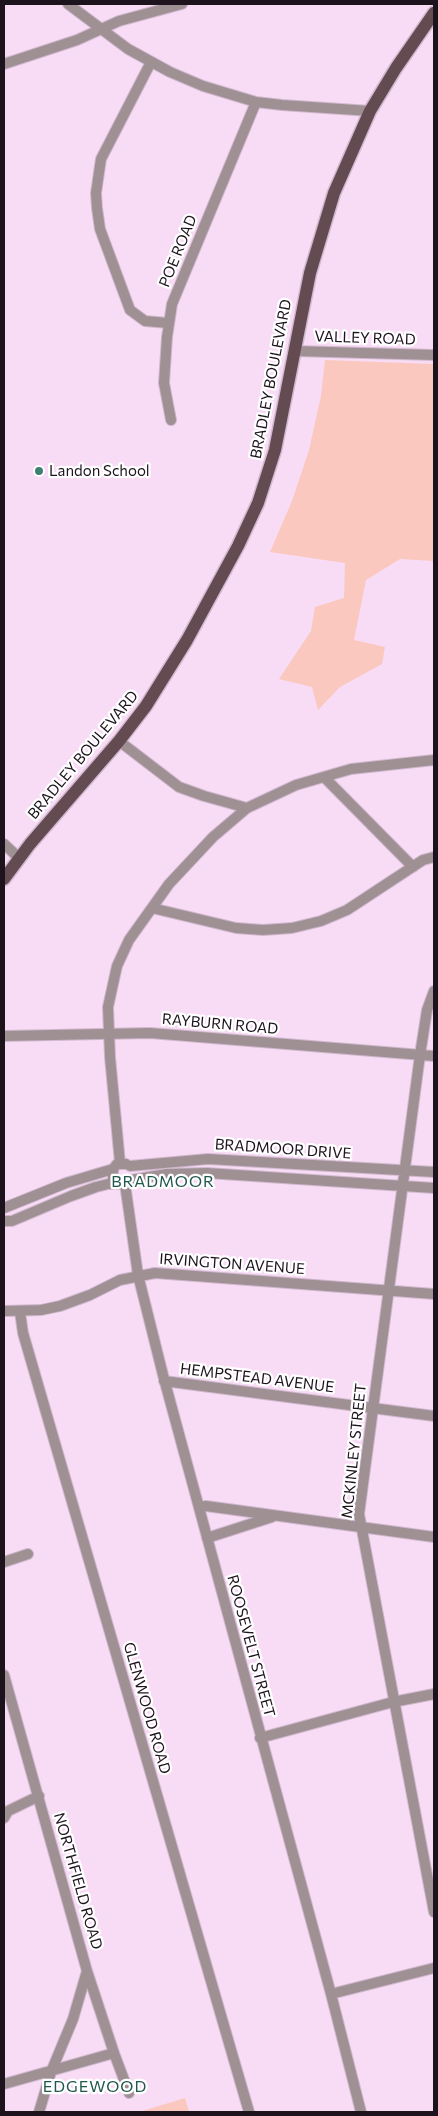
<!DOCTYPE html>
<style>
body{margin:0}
#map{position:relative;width:438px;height:2116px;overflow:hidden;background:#f8dcf5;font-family:Commissioner,sans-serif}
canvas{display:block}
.frame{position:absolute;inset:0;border:5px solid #1c131c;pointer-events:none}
</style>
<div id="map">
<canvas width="438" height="2116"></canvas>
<div class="frame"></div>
</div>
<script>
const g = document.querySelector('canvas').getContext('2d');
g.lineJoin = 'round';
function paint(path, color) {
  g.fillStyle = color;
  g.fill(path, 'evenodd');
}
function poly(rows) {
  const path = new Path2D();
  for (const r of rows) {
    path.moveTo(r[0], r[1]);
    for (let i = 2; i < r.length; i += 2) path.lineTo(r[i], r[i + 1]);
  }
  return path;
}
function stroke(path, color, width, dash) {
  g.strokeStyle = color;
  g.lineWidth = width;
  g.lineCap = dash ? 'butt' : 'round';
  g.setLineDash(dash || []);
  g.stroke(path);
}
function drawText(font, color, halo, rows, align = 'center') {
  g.font = font + ' Commissioner,sans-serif';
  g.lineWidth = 4.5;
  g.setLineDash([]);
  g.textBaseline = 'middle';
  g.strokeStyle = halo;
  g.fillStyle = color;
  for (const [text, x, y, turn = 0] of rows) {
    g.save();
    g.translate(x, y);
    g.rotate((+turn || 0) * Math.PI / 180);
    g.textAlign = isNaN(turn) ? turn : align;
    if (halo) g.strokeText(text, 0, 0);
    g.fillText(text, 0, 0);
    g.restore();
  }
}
paint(poly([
 [325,360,434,364,434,561,400,559,366,580,354,640,385,647,382,664,340,687,318,710,312,687,279,679,311,631,315,607,344,598,345,563,270,552,292,501,309,450,321,396],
 [185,2098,189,2112,139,2112]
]), '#fac8bf');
const minor = poly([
 [68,4,128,49,170,72,203,86,256,102,282,105,370,111],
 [151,62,101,159,96,193,97,208,100,229,130,310,145,321,168,323],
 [4,64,77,40,119,21,182,4],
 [295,351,434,355],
 [171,420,164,383,167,337,172,304,256,102],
 [119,741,179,787,204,796,247,808,296,785,351,769,434,760],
 [324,777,413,867],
 [4,844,19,858],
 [152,908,236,928,263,930,292,928,321,921,347,910,423,860,434,857],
 [434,991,427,1010,420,1055,359,1514,434,1912],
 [4,1036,150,1033,434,1056],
 [120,1163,110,1057,108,1007,117,966,129,940,169,884,213,837,247,808],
 [130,1166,208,1159,434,1172],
 [131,1180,167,1174,207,1173,434,1188],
 [118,1184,113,1179,113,1169,117,1164,126,1164],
 [125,1184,138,1275,163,1375,331,1994,361,2112],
 [4,1208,66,1183,113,1169],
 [4,1221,12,1221,71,1196,96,1187,108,1184,125,1184,130,1182],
 [4,1311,41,1310,60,1306,90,1295,120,1280,155,1273,434,1294],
 [20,1312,23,1333,249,2112],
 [164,1381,434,1416],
 [199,1507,206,1506,434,1537],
 [207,1538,272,1517],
 [4,1562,28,1554],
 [4,1675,87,1971,114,2053,129,2093],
 [260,1738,393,1702,434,1694],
 [4,1818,8,1811,39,1796],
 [331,1994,434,1968],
 [4,2084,114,2053],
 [39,2112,51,2072,73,2019,87,1971]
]);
const major = poly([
 [4,879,30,844,119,741,146,706,187,640,238,546,258,503,275,450,310,273,334,193,370,111,396,68,434,13]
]);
stroke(minor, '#d0b8ce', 12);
stroke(major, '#d0b8ce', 15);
stroke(minor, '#9f9094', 10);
stroke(major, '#644a51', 12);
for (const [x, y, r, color] of [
 [39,471,5,"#3e8072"]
]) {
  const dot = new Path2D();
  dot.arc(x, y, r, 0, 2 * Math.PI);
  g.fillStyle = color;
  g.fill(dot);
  stroke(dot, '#fff', 2);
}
drawText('15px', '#1c131c', '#fff', [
 ["POE ROAD",178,251,-68],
 ["VALLEY ROAD",365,338,2],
 ["BRADLEY BOULEVARD",271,379,-79],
 ["BRADLEY BOULEVARD",83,755,-50],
 ["RAYBURN ROAD",220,1024,5],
 ["BRADMOOR DRIVE",283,1149,4],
 ["IRVINGTON AVENUE",232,1264,4],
 ["HEMPSTEAD AVENUE",257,1378,7],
 ["MCKINLEY STREET",354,1451,-84],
 ["ROOSEVELT STREET",251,1646,75],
 ["GLENWOOD ROAD",147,1708,74],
 ["NORTHFIELD ROAD",78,1881,74]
]);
drawText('15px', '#1c131c', '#fff', [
 ["Landon School",49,471]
], 'left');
g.letterSpacing = '1px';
drawText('16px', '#21574c', '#fff', [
 ["BRADMOOR",163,1182],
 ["EDGEWOOD",95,2087]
]);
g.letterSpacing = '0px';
</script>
